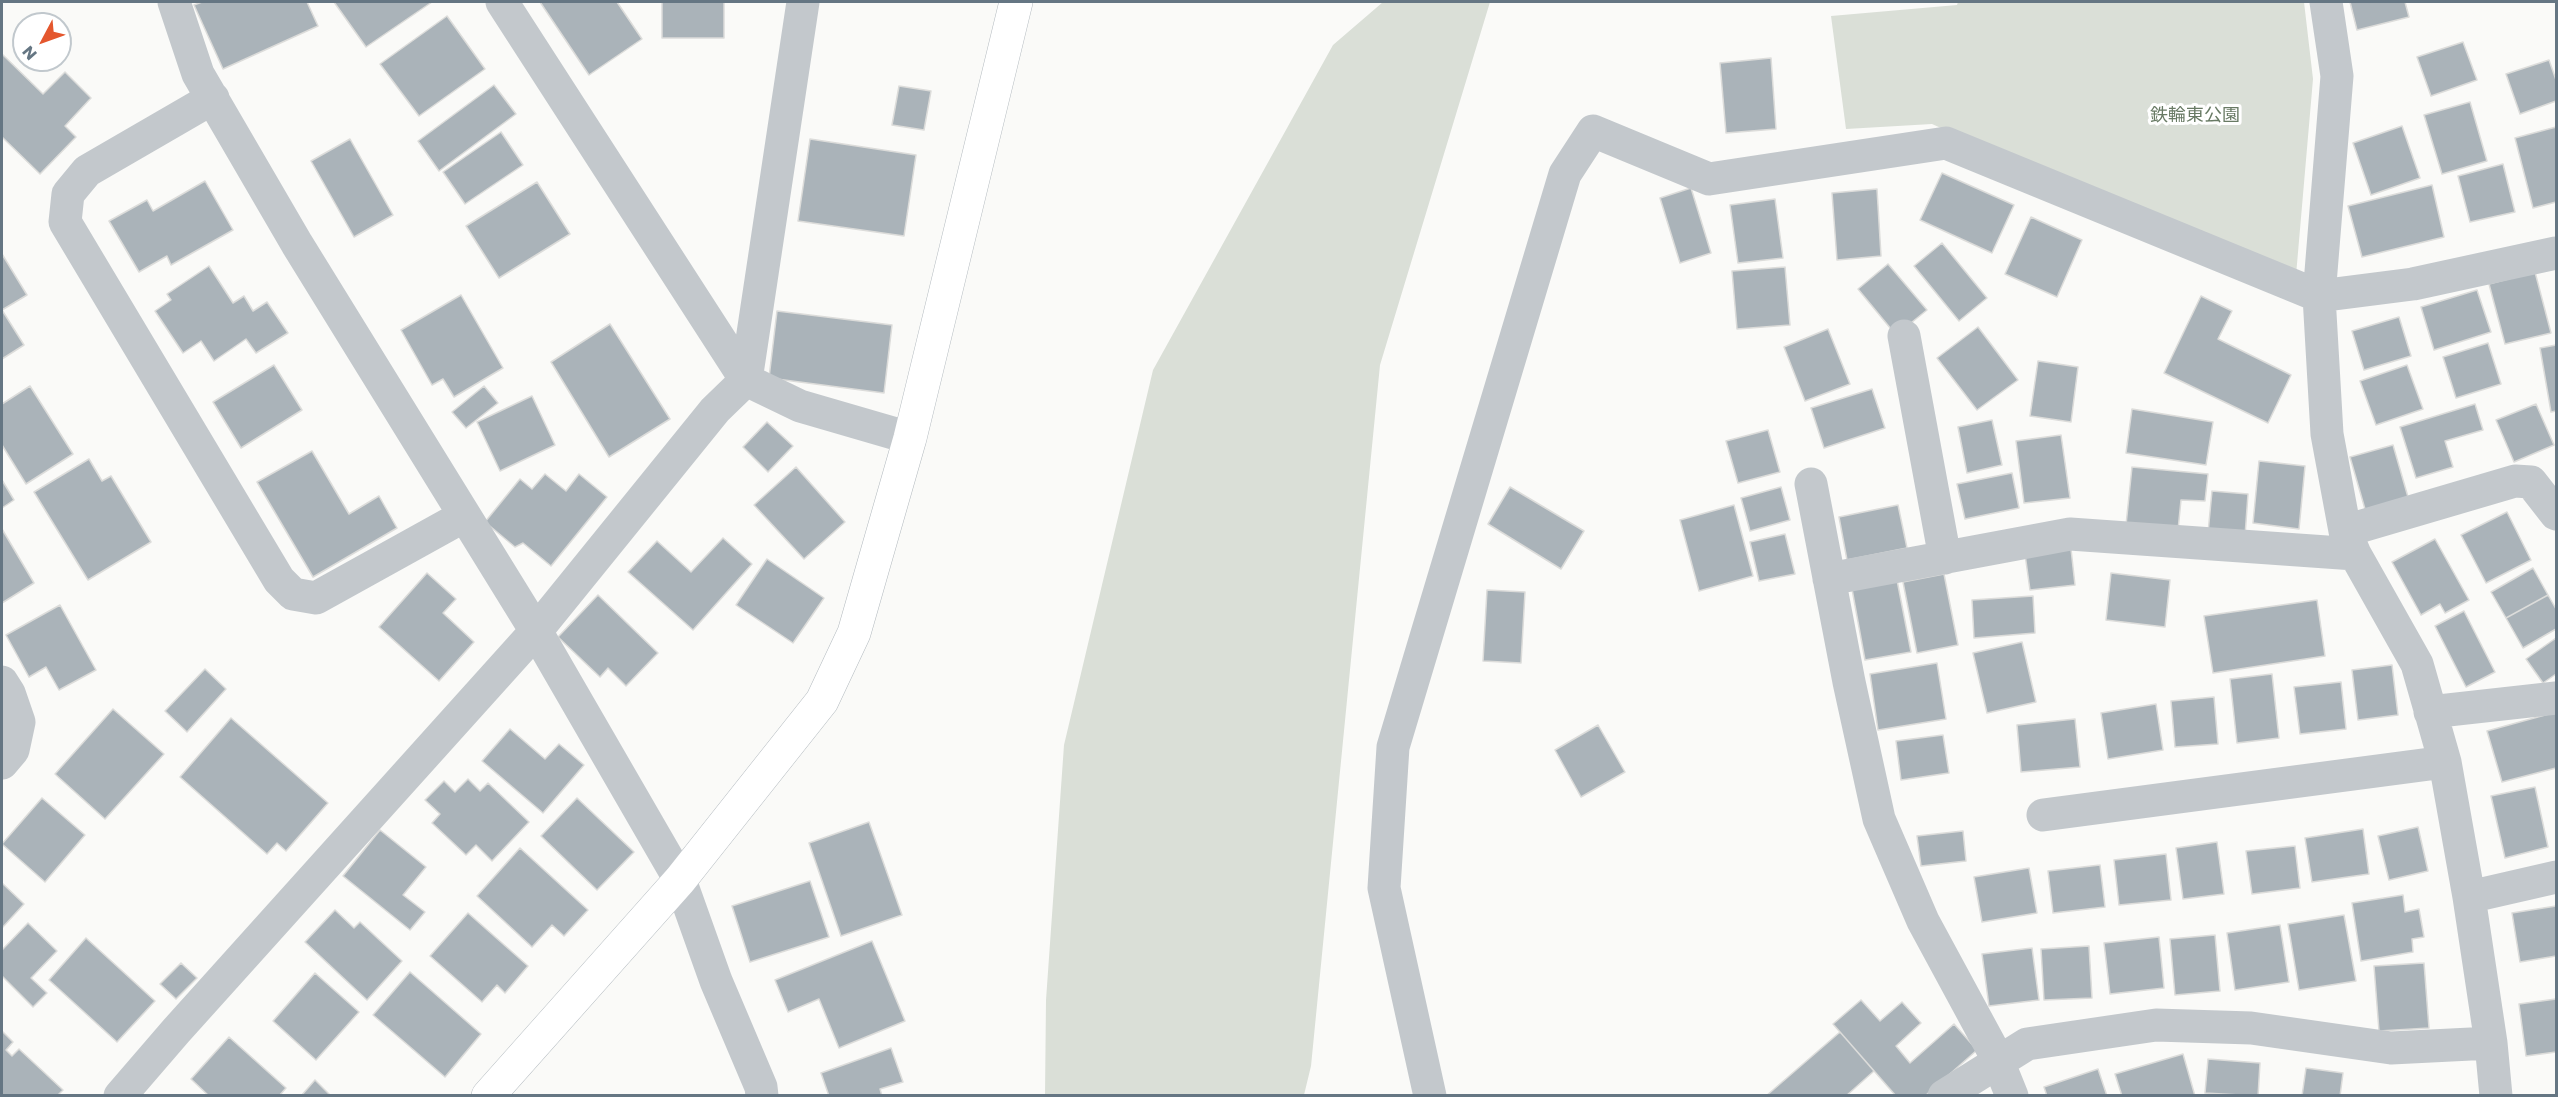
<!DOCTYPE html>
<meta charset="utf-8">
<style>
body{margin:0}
#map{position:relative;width:2558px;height:1097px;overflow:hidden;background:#fafaf8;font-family:Poppins,sans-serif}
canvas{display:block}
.frame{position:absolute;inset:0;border:3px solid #657683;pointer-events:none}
.north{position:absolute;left:12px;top:12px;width:60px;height:60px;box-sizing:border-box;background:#fff;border:2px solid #c1c8cd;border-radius:50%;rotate:229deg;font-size:16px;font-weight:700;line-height:24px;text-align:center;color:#657683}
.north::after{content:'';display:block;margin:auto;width:21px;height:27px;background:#e4572e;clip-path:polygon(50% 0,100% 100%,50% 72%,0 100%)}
</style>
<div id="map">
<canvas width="2558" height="1097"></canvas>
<div class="frame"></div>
<div class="north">N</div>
</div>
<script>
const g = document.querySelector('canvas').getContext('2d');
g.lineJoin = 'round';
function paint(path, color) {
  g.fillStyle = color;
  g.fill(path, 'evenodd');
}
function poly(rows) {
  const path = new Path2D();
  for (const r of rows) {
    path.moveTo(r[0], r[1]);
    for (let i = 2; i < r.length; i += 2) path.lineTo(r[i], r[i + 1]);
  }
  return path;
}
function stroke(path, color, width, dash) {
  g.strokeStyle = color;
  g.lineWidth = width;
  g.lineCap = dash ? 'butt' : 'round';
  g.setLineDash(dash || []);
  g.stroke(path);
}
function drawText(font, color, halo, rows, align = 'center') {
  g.font = font + ' Poppins,"Noto Sans JP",sans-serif';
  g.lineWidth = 6;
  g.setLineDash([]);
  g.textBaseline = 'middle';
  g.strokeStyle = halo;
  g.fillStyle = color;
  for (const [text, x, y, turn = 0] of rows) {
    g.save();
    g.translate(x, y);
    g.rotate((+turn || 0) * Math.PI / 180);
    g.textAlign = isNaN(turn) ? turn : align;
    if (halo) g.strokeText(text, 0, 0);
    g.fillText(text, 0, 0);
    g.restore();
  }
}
paint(poly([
 [1383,2,1490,2,1380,365,1311,1066,1304,1095,1045,1095,1046,1000,1064,745,1153,370,1333,45],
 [1958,2,2304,2,2313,79,2295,287,1932,124,1846,129,1831,16,1957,5]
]), '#dadfd7');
const building = poly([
 [202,2,307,2,318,26,223,69,194,5,202,2],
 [334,2,432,2,366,47,334,2],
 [540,2,617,2,642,39,589,75,540,2],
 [662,2,724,2,724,38,662,38,662,2],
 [2350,2,2405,2,2409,17,2357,30,2350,2],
 [447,16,485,69,419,116,380,64,447,16],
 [2463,42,2477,80,2431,96,2417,57,2463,42],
 [2,54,43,94,65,72,91,98,65,126,76,137,40,174,2,137,2,54],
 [1771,58,1776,129,1726,133,1720,63,1771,58],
 [2549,60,2556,80,2556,101,2520,114,2506,74,2549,60],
 [494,85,516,114,439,171,418,141,494,85],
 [899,86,931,91,924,130,892,125,899,86],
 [2470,102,2487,161,2442,174,2424,115,2470,102],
 [2402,126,2420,178,2371,195,2353,143,2402,126],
 [2556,127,2556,202,2533,208,2515,138,2556,127],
 [501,132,523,165,465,204,443,172,501,132],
 [350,139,393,215,354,237,311,161,350,139],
 [810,139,916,155,904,236,798,221,810,139],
 [2503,164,2515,212,2470,222,2458,176,2503,164],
 [1942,173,2014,205,1992,253,1920,220,1942,173],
 [205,181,233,230,171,265,167,256,139,272,109,221,147,200,153,211,205,181],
 [537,182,570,234,499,278,466,226,537,182],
 [2432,185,2444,237,2362,257,2348,206,2432,185],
 [1691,188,1711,253,1680,263,1660,198,1691,188],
 [1877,189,1881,256,1837,260,1832,193,1877,189],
 [1775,199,1783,258,1738,263,1730,205,1775,199],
 [2031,217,2082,240,2057,297,2005,274,2031,217],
 [1942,243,1987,298,1959,321,1914,266,1942,243],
 [2,254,27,295,2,310,24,345,2,359,2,254],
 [1888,264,1927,310,1896,335,1858,289,1888,264],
 [209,266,233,303,244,296,253,311,267,302,288,333,256,353,246,339,214,361,201,341,183,353,155,311,171,300,167,294,209,266],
 [1785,267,1790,325,1737,329,1732,271,1785,267],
 [2535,272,2551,333,2505,344,2489,284,2535,272],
 [2477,290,2491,332,2434,350,2421,307,2477,290],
 [461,295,503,368,454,397,443,379,432,385,401,330,461,295],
 [2201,296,2232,311,2218,339,2291,375,2268,423,2164,373,2201,296],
 [777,311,892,325,884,393,769,378,777,311],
 [2399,317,2411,356,2364,370,2352,331,2399,317],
 [610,324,670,419,609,457,551,362,610,324],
 [1978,327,2018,380,1977,410,1937,358,1978,327],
 [1828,329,1850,384,1805,401,1784,347,1828,329],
 [2488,343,2501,384,2456,398,2443,357,2488,343],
 [2556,345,2556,411,2551,412,2540,348,2556,345],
 [2038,361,2078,367,2071,422,2030,416,2038,361],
 [274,365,302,410,241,448,213,402,274,365],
 [2407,365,2423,409,2376,425,2360,381,2407,365],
 [30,386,73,454,26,484,2,445,2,404,30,386],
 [484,386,498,403,466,428,452,412,484,386],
 [1872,389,1885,428,1824,448,1811,408,1872,389],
 [532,396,555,445,500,471,477,422,532,396],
 [2475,404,2483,430,2445,441,2453,467,2416,478,2400,427,2475,404],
 [2536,404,2554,445,2514,462,2496,420,2536,404],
 [2132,409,2213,422,2206,465,2126,453,2132,409],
 [1992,420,2002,465,1967,473,1958,427,1992,420],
 [767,422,793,446,768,472,743,447,767,422],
 [1768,430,1780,472,1738,483,1726,441,1768,430],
 [2061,435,2070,498,2024,503,2016,441,2061,435],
 [2393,445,2410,504,2367,516,2350,457,2393,445],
 [312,451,349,514,379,496,397,528,313,577,257,482,312,451],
 [89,459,102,481,111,476,151,542,88,580,34,492,89,459],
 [2259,461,2305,466,2299,529,2253,523,2259,461],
 [796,467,845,522,804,559,754,505,796,467],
 [2132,467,2208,474,2205,501,2181,500,2178,530,2126,525,2132,467],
 [2012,473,2019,508,1965,519,1957,484,2012,473],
 [545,474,566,491,579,474,607,497,551,566,523,543,515,547,485,522,520,479,532,489,545,474],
 [2,480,14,500,2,508,2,480],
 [1510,487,1584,531,1561,569,1488,524,1510,487],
 [1781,487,1790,520,1750,531,1741,498,1781,487],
 [2212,491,2248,494,2245,536,2208,533,2212,491],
 [1734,505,1753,576,1699,591,1680,520,1734,505],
 [1898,505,1907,548,1847,560,1839,517,1898,505],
 [2507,512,2531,560,2486,583,2461,535,2507,512],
 [2,529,34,583,2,603,2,529],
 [1785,534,1795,574,1759,581,1750,542,1785,534],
 [723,538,752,564,693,630,628,572,657,541,691,572,723,538],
 [2435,539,2469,600,2445,613,2440,604,2421,615,2392,562,2435,539],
 [2071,549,2075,585,2030,590,2025,554,2071,549],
 [767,559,824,598,793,643,736,605,767,559],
 [2533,568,2548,595,2506,618,2491,592,2533,568],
 [427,573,456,599,443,613,474,642,439,681,379,627,427,573],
 [2111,573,2170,580,2165,627,2106,620,2111,573],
 [1944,574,1958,645,1917,653,1903,582,1944,574],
 [1897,580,1911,652,1865,660,1852,589,1897,580],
 [1487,590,1525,592,1521,663,1483,661,1487,590],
 [598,595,658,653,626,686,608,668,600,677,558,637,598,595],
 [2548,595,2556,609,2556,629,2523,648,2506,618,2548,595],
 [2033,596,2035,633,1974,638,1972,600,2033,596],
 [2317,600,2325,656,2213,673,2204,616,2317,600],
 [60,605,96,670,59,690,46,667,29,677,6,635,60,605],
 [2464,611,2495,672,2466,687,2435,626,2464,611],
 [2556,638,2556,674,2543,683,2526,659,2556,638],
 [2022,642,2036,702,1987,713,1973,653,2022,642],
 [1937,663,1946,719,1878,730,1870,674,1937,663],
 [2392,665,2398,715,2358,720,2352,670,2392,665],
 [205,669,226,689,187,732,165,711,205,669],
 [2272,674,2279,738,2237,743,2230,679,2272,674],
 [2341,682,2346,729,2300,734,2294,687,2341,682],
 [2214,697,2218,744,2175,747,2171,701,2214,697],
 [2156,704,2163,750,2108,759,2101,713,2156,704],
 [113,709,164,754,105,819,55,774,113,709],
 [2556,712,2556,768,2502,782,2487,731,2556,712],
 [231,718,328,803,286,851,277,843,267,854,180,777,231,718],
 [2075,719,2080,767,2021,772,2017,725,2075,719],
 [1598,725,1625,772,1581,797,1555,750,1598,725],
 [510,729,545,759,559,744,584,765,543,813,482,761,510,729],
 [1943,735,1949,773,1901,780,1896,741,1943,735],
 [468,779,480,791,488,783,529,822,492,861,476,845,466,855,432,823,440,814,425,800,444,781,455,792,468,779],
 [2535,787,2548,847,2505,858,2491,796,2535,787],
 [42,798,85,835,45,882,2,844,42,798],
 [577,798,634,852,597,890,541,836,577,798],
 [869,822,902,915,841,936,809,843,869,822],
 [2418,827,2428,871,2389,880,2378,836,2418,827],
 [2363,829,2369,874,2312,882,2305,838,2363,829],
 [380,830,426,867,403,895,425,912,410,930,343,876,380,830],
 [1963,831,1966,861,1921,866,1917,836,1963,831],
 [2217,842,2224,894,2183,899,2176,848,2217,842],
 [2295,846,2300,888,2252,894,2246,851,2295,846],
 [520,848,588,910,564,936,552,925,532,947,477,896,520,848],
 [2166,854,2171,900,2119,905,2114,860,2166,854],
 [2100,865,2105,907,2053,913,2048,871,2100,865],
 [2029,868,2037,913,1982,922,1974,877,2029,868],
 [810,881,829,937,750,962,732,906,810,881],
 [2,883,24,904,2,928,2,883],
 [2403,895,2405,912,2419,909,2424,937,2412,939,2413,952,2361,961,2352,903,2403,895],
 [2556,906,2556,956,2520,962,2512,913,2556,906],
 [335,910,354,928,360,922,402,961,367,1000,305,942,335,910],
 [468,913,528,966,505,993,497,985,482,1002,430,956,468,913],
 [2344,915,2356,981,2299,990,2288,924,2344,915],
 [28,923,57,951,31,978,47,993,33,1007,2,976,2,950,28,923],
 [2280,925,2289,982,2235,990,2227,933,2280,925],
 [2215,935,2220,991,2175,995,2170,939,2215,935],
 [2159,937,2164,988,2110,994,2104,943,2159,937],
 [86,938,155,1001,117,1042,49,980,86,938],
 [872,941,905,1021,839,1048,819,999,788,1012,775,980,872,941],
 [2089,946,2092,998,2044,1000,2041,949,2089,946],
 [2032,948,2039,1000,1989,1006,1982,954,2032,948],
 [181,963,197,978,176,999,160,984,181,963],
 [2424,963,2429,1028,2379,1031,2374,966,2424,963],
 [410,972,481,1034,445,1077,373,1015,410,972],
 [315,973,359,1012,316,1060,273,1021,315,973],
 [2556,999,2556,1052,2526,1056,2519,1004,2556,999],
 [1861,1000,1880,1021,1902,1002,1921,1023,1896,1046,1910,1063,1954,1024,1977,1050,1925,1096,1896,1096,1833,1024,1861,1000],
 [2,1031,13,1042,6,1050,12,1056,19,1049,63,1090,57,1096,2,1096,2,1031],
 [1840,1032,1874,1071,1846,1096,1766,1096,1840,1032],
 [229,1037,286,1088,279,1096,209,1096,191,1079,229,1037],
 [891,1048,903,1082,880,1089,882,1096,829,1096,821,1073,891,1048],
 [2183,1054,2195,1096,2122,1096,2115,1074,2183,1054],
 [2208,1059,2260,1063,2258,1096,2205,1093,2208,1059],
 [2306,1068,2343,1073,2340,1096,2302,1096,2306,1068],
 [2098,1069,2107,1096,2047,1096,2044,1087,2098,1069],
 [315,1080,331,1096,301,1096,315,1080]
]);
paint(building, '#aab3b9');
stroke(building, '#dcdcda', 1.5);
const secondary = poly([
 [488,1096,680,880,822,701,854,633,910,438,1016,2]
]);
stroke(secondary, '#b3babf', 34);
stroke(poly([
 [174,2,198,74,297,244,536,631,680,880,716,981,761,1087,762,1096],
 [502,2,746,380,800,406,910,438],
 [2326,2,2337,76,2319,296,2327,434,2345,531,2355,554,2417,664,2445,762,2469,897,2491,1043,2496,1096],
 [213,98,87,171,68,194,65,222,279,580,293,594,316,598,464,516],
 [1904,336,1945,558],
 [1811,484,1849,682,1879,819,1923,921,1995,1054,2012,1096],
 [2345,531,2515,481,2531,482,2556,514],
 [1829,579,2070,534,2355,554],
 [2,682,9,693,19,722,13,750,2,763],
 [2430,712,2556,698],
 [2043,815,2445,762],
 [2469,897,2556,877],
 [120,1096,176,1031,536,631,715,410,746,380,803,2],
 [1430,1096,1384,888,1393,747,1565,174,1593,131,1709,179,1946,143,2319,296,2413,284,2556,253],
 [1944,1096,2027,1044,2156,1025,2251,1028,2391,1048,2491,1043]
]), '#c3c8cc', 33);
stroke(secondary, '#fff', 33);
drawText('18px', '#687a64', '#fff', [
 ["鉄輪東公園",2195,116]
]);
</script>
